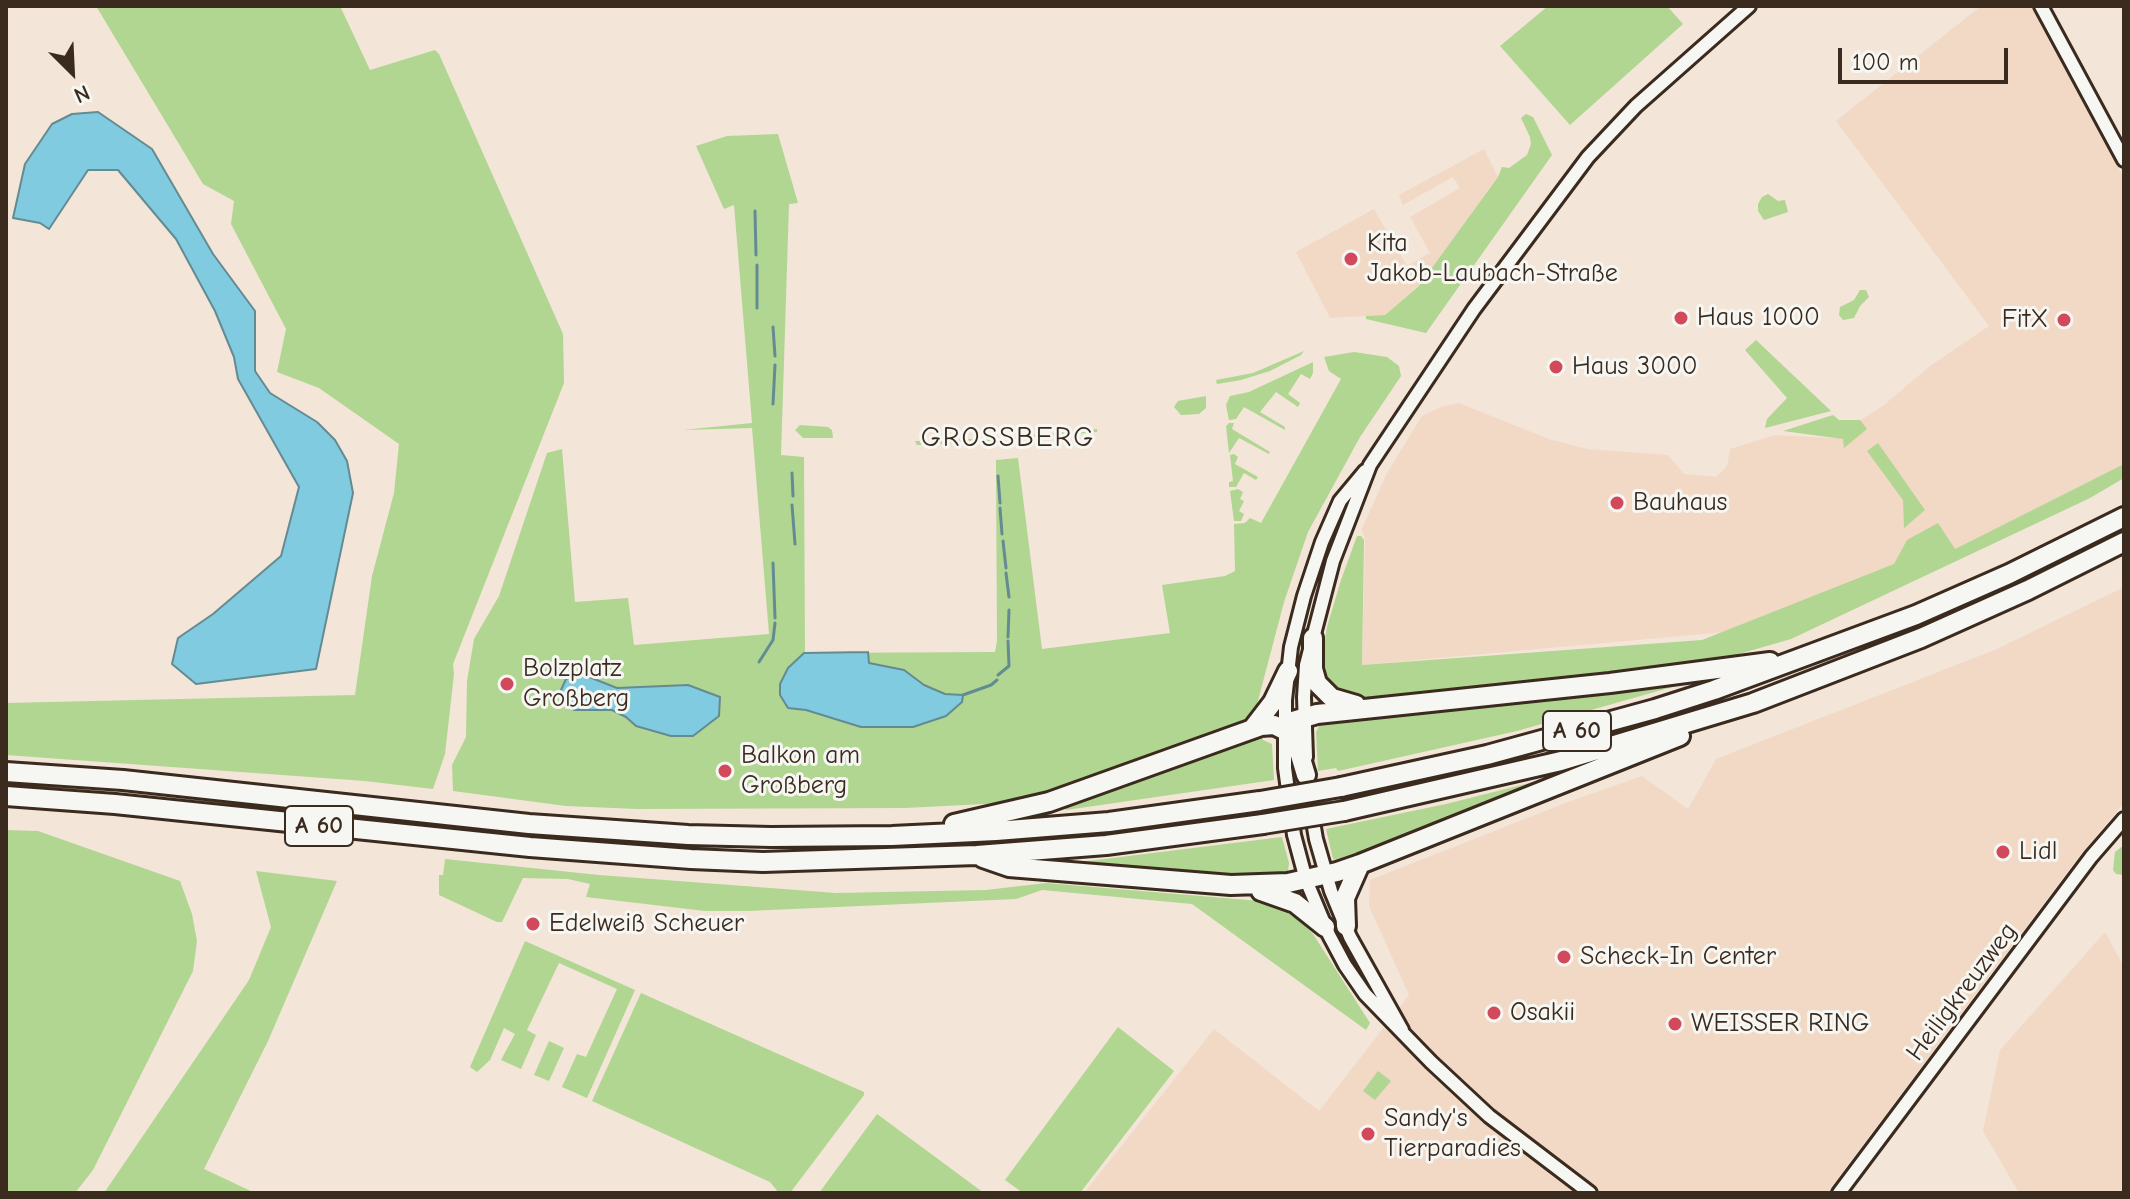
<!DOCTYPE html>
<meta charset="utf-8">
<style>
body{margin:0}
#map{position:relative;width:2130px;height:1199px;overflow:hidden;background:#f3e5d8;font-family:"Comic Neue",sans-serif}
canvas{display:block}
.frame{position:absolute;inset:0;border:8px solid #3b2a1e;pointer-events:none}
.north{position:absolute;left:32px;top:32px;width:80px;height:80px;-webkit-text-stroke:6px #f6f6f2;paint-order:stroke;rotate:156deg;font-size:22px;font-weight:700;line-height:32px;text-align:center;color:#3b2a1e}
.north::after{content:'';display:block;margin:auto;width:28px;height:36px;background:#3b2a1e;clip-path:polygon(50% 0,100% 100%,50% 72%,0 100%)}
.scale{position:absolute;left:1838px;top:48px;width:170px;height:36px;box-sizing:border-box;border:4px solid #3b2a1e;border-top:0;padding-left:10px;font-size:24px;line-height:28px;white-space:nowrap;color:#3b2a1e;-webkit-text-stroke:6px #f6f6f2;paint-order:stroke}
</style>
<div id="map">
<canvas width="2130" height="1199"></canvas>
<div class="frame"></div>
<div class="north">N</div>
<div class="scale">100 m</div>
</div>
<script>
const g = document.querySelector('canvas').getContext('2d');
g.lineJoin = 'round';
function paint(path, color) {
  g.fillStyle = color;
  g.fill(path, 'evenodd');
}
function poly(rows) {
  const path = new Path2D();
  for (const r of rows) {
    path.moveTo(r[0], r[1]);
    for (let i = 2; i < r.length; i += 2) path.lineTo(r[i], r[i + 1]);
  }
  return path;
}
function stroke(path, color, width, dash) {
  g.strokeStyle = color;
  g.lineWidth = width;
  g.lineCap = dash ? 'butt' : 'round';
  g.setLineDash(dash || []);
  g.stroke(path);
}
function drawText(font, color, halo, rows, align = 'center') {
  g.font = font + ' "Comic Neue",sans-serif';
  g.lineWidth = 6;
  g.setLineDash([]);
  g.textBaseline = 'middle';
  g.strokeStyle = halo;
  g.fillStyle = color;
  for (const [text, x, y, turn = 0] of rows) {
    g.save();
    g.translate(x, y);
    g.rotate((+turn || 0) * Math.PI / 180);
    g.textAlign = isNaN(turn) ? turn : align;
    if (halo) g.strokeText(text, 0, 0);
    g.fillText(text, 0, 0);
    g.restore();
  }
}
paint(poly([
 [1981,6,2031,6,2124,178,2124,464,1955,549,1790,626,1362,665,1365,541,1362,529,1387,473,1422,416,1441,407,1459,403,1549,439,1587,449,1668,455,1684,474,1716,477,1727,466,1730,449,1775,435,1833,438,1884,405,1930,366,1989,326,1836,121],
 [1484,149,1498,177,1418,287,1385,315,1330,318,1296,252,1374,209,1407,266,1430,253,1410,217,1460,188,1453,177,1403,205,1399,195],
 [2124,587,2124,803,2077,859,1827,1193,1084,1193,1214,1029,1319,1111,1409,995,1369,906,1370,880,1568,802,1642,776,1688,809,1716,759,1997,649],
 [2105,932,2124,967,2124,1193,2019,1193,1983,1131,2000,1050]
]), '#f1d9c6');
paint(poly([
 [96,6,340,6,370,70,435,50,439,54,563,334,564,383,453,664,454,674,445,754,433,789,365,781,6,755,6,703,355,695,372,576,394,493,399,444,319,388,277,372,286,329,231,224,234,201,203,184],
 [1548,6,1667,6,1683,24,1570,125,1500,46],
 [1526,114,1533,117,1552,155,1426,333,1366,319,1366,316,1385,315,1418,287,1498,177,1502,167,1509,168,1527,155,1531,144,1530,137,1521,118],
 [778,134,798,203,789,204,781,455,804,457,805,653,995,652,997,641,996,460,1018,458,1042,649,1170,633,1162,585,1225,576,1235,571,1234,524,1245,523,1250,518,1261,523,1341,379,1329,371,1324,357,1354,352,1387,357,1399,366,1401,376,1360,437,1308,532,1284,602,1254,716,1240,725,1023,802,905,808,637,809,566,806,453,791,452,765,466,737,467,681,474,639,499,596,547,453,562,449,575,602,628,598,634,645,769,634,752,428,683,430,752,423,734,205,724,209,696,146,727,136],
 [1768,194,1778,201,1785,200,1788,212,1764,220,1758,211,1758,204,1762,197],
 [1860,290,1866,290,1869,297,1860,306,1854,318,1843,320,1839,315,1840,307,1854,300],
 [1756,340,1831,411,1765,428,1767,419,1787,398,1745,350],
 [1304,351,1301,355,1270,371,1241,380,1217,384,1216,380,1253,373],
 [1313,362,1313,373,1310,379,1301,374,1288,394,1300,403,1298,407,1276,392,1260,412,1285,427,1285,430,1244,407,1236,419,1229,420,1226,405,1230,396,1249,392],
 [1206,396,1206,408,1199,414,1181,415,1174,407,1178,401],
 [1833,415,1839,420,1860,420,1867,429,1844,448,1843,439,1783,431],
 [1229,423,1234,423,1232,429,1270,452,1269,454,1239,438,1229,453,1226,426],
 [800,425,828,427,832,430,833,438,803,438,795,430],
 [1097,429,1097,432,1012,440,1012,437],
 [995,438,995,441,917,445,915,441],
 [1878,443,1925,510,1904,528,1903,500,1867,451],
 [1234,454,1238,457,1235,464,1258,477,1256,480,1244,473,1236,487,1229,487,1229,482,1233,481,1230,455],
 [2124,464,2124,478,2090,498,1791,639,1725,658,1661,670,1367,700,1352,700,1329,686,1323,672,1322,657,1327,627,1341,580,1357,536,1361,536,1364,540,1362,665,1702,640,1894,564,1907,540,1938,523,1955,549],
 [1238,489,1243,492,1240,499,1244,501,1239,511,1244,514,1241,521,1234,521,1230,491],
 [1704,678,1517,731,1338,771,1336,768,1318,771,1316,732,1322,720],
 [1262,734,1263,740,1272,744,1274,780,1066,810,1064,806],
 [1589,768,1342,865,1340,861,1333,859,1326,829,1446,804],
 [6,830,38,831,180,881,192,914,197,941,193,971,93,1170,75,1193,6,1193],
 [1282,837,1289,863,1287,878,1072,863],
 [2124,845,2124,875,2116,874,2113,870,2115,852],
 [445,859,599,875,836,893,986,890,1046,883,1284,903,1281,909,1299,920,1313,934,1370,1023,1366,1030,1192,904,1042,890,1016,899,748,911,705,911,586,897,590,884,568,879,523,878,502,922,497,922,439,895,439,875,443,875],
 [256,871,337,881,268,1041,204,1169,255,1193,104,1193,249,980,271,927],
 [525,941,635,990,587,1098,562,1087,577,1054,586,1057,617,989,559,963,527,1030,536,1035,521,1069,501,1060,515,1034,504,1028,490,1060,477,1072,470,1067],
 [641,993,864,1092,864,1095,790,1193,779,1193,770,1182,592,1101],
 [1118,1027,1174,1071,1080,1193,1023,1193,1005,1180],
 [549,1041,564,1048,549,1081,534,1075],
 [1378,1071,1391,1081,1375,1100,1363,1091],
 [877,1114,984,1193,819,1193]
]), '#b0d691');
const water = poly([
 [98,112,152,149,213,254,255,311,255,371,270,393,317,422,335,440,347,461,353,493,316,669,196,684,172,664,178,638,213,614,281,556,299,487,238,379,234,357,215,311,176,239,118,170,88,170,49,229,40,223,13,218,25,164,52,124,72,114,98,112],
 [868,652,869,663,904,670,924,685,945,694,963,695,962,702,946,716,913,727,861,727,806,710,788,708,780,695,780,684,788,668,804,653,868,652],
 [584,675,617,688,688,685,720,697,719,716,693,736,671,736,636,726,626,717,612,710,574,710,564,703,561,690,566,679,584,675]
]);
paint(water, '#80cbdf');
stroke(water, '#648b92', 2);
stroke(poly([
 [755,211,756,255],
 [757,308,757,265],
 [773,327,775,356],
 [773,404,775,365],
 [792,473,793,496],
 [998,476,1000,503],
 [792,505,795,544],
 [1000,508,1002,534],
 [1003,541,1006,568],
 [773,563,775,618],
 [1006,573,1009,597],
 [1008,637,1009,610],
 [759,662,773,640,775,623],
 [998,675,1009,666,1008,641],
 [963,695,991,685,997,680]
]), '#648b92', 3);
const tertiary = poly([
 [2041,6,2124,160],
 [1365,471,1340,501,1322,542,1304,596,1291,647,1285,700,1285,768,1294,835,1306,880,1329,935,1345,965,1365,994,1431,1062,1489,1116,1590,1193],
 [1306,757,1304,697,1306,665,1333,561,1370,465,1474,309,1588,157,1636,106,1749,6],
 [1307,787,1316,839,1331,891,1350,937,1402,1030],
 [1839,1193,2091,857,2124,819]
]);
const motorway = poly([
 [1313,638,1313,669,1317,683,1332,698,1356,705],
 [1253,728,1273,702,1288,671],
 [1284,728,1293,721,1317,714,1610,683,1770,662],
 [6,772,123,780,529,824,688,835,771,837,892,836,996,831,1109,822,1260,801],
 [1341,787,1487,755,1655,709,1714,690,1916,615,2009,574,2124,517],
 [6,796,115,804,530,847,691,859,763,862,977,855,1106,845,1263,824],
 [1344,811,1561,761,1753,703,1921,638,2028,590,2124,542],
 [954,824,1049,802,1261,726,1274,725,1294,735,1306,775],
 [983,858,1009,867,1231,885,1288,883,1337,872,1360,864,1680,736],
 [1261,891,1295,903,1325,927],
 [1346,926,1345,898,1360,864]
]);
stroke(tertiary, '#3b2a1e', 18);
stroke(motorway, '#3b2a1e', 24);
stroke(tertiary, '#f6f6f2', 12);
stroke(motorway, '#f6f6f2', 18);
const motorwayBridge = poly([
 [1260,801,1341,787],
 [1263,824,1344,811]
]);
stroke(motorwayBridge, '#3b2a1e', 24, []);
stroke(motorwayBridge, '#f6f6f2', 18);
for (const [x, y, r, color] of [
 [1351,259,8,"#d1495b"],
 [1681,318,8,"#d1495b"],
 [2064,320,8,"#d1495b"],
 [1556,367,8,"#d1495b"],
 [1617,503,8,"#d1495b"],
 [507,684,8,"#d1495b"],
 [725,771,8,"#d1495b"],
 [2003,852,8,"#d1495b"],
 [533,924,8,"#d1495b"],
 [1564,957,8,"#d1495b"],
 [1494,1013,8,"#d1495b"],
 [1675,1024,8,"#d1495b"],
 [1368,1134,8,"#d1495b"]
]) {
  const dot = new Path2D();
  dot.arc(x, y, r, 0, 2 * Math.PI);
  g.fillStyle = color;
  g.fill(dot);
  stroke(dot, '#f6f6f2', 3);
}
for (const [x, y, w] of [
 [1577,731,68],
 [319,826,68]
]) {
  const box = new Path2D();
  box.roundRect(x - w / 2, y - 20, w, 40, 6);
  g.fillStyle = '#f6f6f2';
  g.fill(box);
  stroke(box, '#3b2a1e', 2);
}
drawText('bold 24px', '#3b2a1e', null, [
 ["A 60",1577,731],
 ["A 60",319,826]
]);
drawText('26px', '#3b2a1e', '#f6f6f2', [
 ["Kita",1367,244],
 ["Jakob-Laubach-Straße",1367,274],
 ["Haus 1000",1697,318],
 ["FitX",2048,320,"right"],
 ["Haus 3000",1572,367],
 ["Bauhaus",1633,503],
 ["Bolzplatz",523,669],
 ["Großberg",523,699],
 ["Balkon am",741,756],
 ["Großberg",741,786],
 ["Lidl",2019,852],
 ["Edelweiß Scheuer",549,924],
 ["Scheck-In Center",1580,957],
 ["Osakii",1510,1013],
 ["WEISSER RING",1691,1024],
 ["Sandy's",1384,1119],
 ["Tierparadies",1384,1149]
], 'left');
drawText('26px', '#3b2a1e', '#f6f6f2', [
 ["Heiligkreuzweg",1962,992,-53]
]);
g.letterSpacing = '2px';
drawText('28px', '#3b2a1e', '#f6f6f2', [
 ["GROSSBERG",1008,438]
]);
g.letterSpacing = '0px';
</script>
